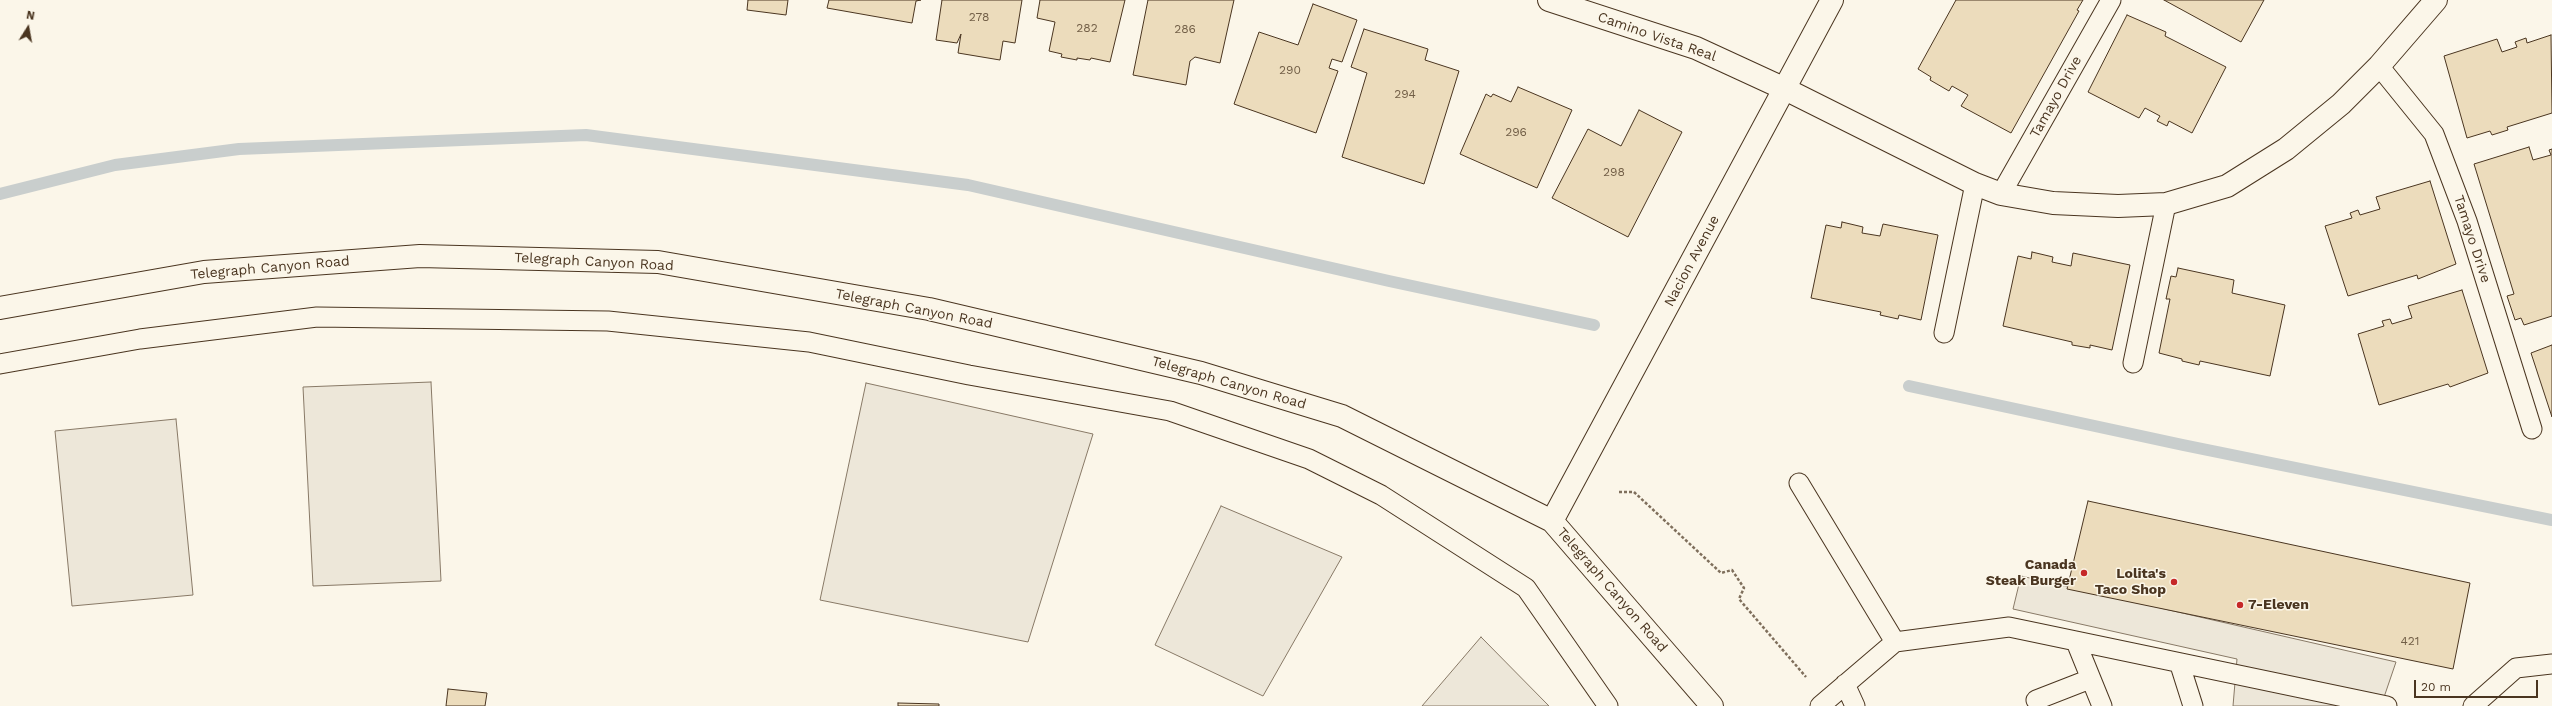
<!DOCTYPE html>
<style>
body{margin:0}
#map{position:relative;width:2552px;height:706px;overflow:hidden;background:#fbf6e9;font-family:"Work Sans",sans-serif}
canvas{display:block}
.north{position:absolute;left:8px;top:8px;width:40px;height:40px;-webkit-text-stroke:3px #fbf6e9;paint-order:stroke;rotate:11deg;font-size:11px;font-weight:700;line-height:16px;text-align:center;color:#4a3520}
.north::after{content:'';display:block;margin:auto;width:14px;height:18px;background:#4a3520;clip-path:polygon(50% 0,100% 100%,50% 72%,0 100%)}
.scale{position:absolute;left:2414px;top:680px;width:124px;height:18px;box-sizing:border-box;border:2px solid #4a3520;border-top:0;padding-left:5px;font-size:12px;line-height:14px;white-space:nowrap;color:#4a3520;-webkit-text-stroke:3px #fbf6e9;paint-order:stroke}
</style>
<div id="map">
<canvas width="2552" height="706"></canvas>
<div class="north">N</div>
<div class="scale">20 m</div>
</div>
<script>
const g = document.querySelector('canvas').getContext('2d');
g.lineJoin = 'round';
function paint(path, color) {
  g.fillStyle = color;
  g.fill(path, 'evenodd');
}
function poly(rows) {
  const path = new Path2D();
  for (const r of rows) {
    path.moveTo(r[0], r[1]);
    for (let i = 2; i < r.length; i += 2) path.lineTo(r[i], r[i + 1]);
  }
  return path;
}
function stroke(path, color, width, dash) {
  g.strokeStyle = color;
  g.lineWidth = width;
  g.lineCap = dash ? 'butt' : 'round';
  g.setLineDash(dash || []);
  g.stroke(path);
}
function drawText(font, color, halo, rows, align = 'center') {
  g.font = font + ' "Work Sans",sans-serif';
  g.lineWidth = 3;
  g.setLineDash([]);
  g.textBaseline = 'middle';
  g.strokeStyle = halo;
  g.fillStyle = color;
  for (const [text, x, y, turn = 0] of rows) {
    g.save();
    g.translate(x, y);
    g.rotate((+turn || 0) * Math.PI / 180);
    g.textAlign = isNaN(turn) ? turn : align;
    if (halo) g.strokeText(text, 0, 0);
    g.fillText(text, 0, 0);
    g.restore();
  }
}
const parking = poly([
 [431,382,441,581,313,586,303,387,431,382],
 [866,383,1093,434,1028,642,820,600,866,383],
 [176,419,193,595,72,606,55,431,176,419],
 [1221,506,1342,557,1263,696,1155,645,1221,506],
 [2021,576,2396,662,2381,706,2233,706,2237,659,2013,609,2021,576],
 [1481,637,1549,706,1422,706,1481,637]
]);
paint(parking, '#ede7d9');
stroke(parking, '#887966', 1);
stroke(poly([
 [0,194,115,165,239,149,586,135,968,185,1389,281,1594,325],
 [1909,386,2183,445,2552,520]
]), '#c9cecd', 12);
const building = poly([
 [748,0,788,0,786,15,747,10,748,0],
 [829,0,921,0,916,1,912,23,827,8,829,0],
 [942,0,1022,0,1015,43,1003,41,1000,60,958,53,961,34,957,43,936,40,942,0],
 [1040,0,1125,0,1110,62,1091,58,1090,60,1077,58,1077,60,1061,57,1062,54,1049,51,1055,22,1037,18,1040,0],
 [1148,0,1234,0,1220,63,1195,57,1190,61,1186,85,1133,75,1148,0],
 [1956,0,2083,0,2077,10,2079,11,2011,133,1961,106,1968,95,1952,86,1949,91,1930,80,1931,77,1918,69,1956,0],
 [2164,0,2264,0,2241,42,2164,0],
 [1313,4,1357,20,1342,62,1332,59,1329,68,1338,71,1316,133,1234,104,1259,32,1298,45,1313,4],
 [2127,15,2166,32,2165,36,2226,67,2192,133,2169,121,2167,126,2157,121,2160,116,2145,108,2139,118,2088,92,2127,15],
 [1364,29,1428,49,1425,60,1459,71,1424,184,1342,157,1367,73,1351,67,1364,29],
 [2551,35,2552,113,2507,127,2508,130,2492,135,2490,131,2467,138,2444,56,2497,39,2502,52,2517,47,2515,42,2526,38,2527,43,2551,35],
 [1518,87,1572,110,1537,188,1460,154,1486,94,1491,97,1493,94,1511,102,1518,87],
 [1639,110,1682,132,1628,237,1552,198,1588,129,1621,146,1639,110],
 [2529,147,2533,160,2551,155,2549,150,2552,149,2552,316,2524,325,2521,318,2515,320,2507,296,2514,294,2474,164,2529,147],
 [2430,181,2456,264,2418,279,2417,275,2348,296,2325,226,2352,218,2350,213,2358,210,2360,215,2380,209,2376,197,2430,181],
 [1842,222,1863,227,1862,233,1880,236,1883,224,1938,235,1921,320,1899,315,1898,319,1880,315,1881,312,1811,298,1826,225,1841,228,1842,222],
 [2032,252,2053,257,2052,262,2071,266,2073,253,2130,265,2112,350,2090,345,2090,348,2072,345,2072,342,2003,326,2018,256,2031,259,2032,252],
 [2178,268,2234,280,2232,293,2285,305,2270,376,2200,361,2199,365,2182,361,2182,359,2159,353,2170,299,2166,299,2171,276,2176,277,2178,268],
 [2462,290,2488,373,2450,387,2448,384,2379,405,2358,334,2384,326,2382,321,2390,319,2392,324,2412,318,2408,306,2462,290],
 [2552,345,2552,417,2531,353,2552,345],
 [2088,501,2470,583,2453,669,2067,589,2088,501],
 [448,689,487,693,485,706,446,706,448,689],
 [898,703,939,704,939,706,898,706,898,703]
]);
paint(building, '#ecdcbc');
stroke(building, '#4a3520', 1);
const lane = poly([
 [2379,66,2434,134,2467,221,2532,429],
 [2001,194,2111,0],
 [1944,333,1975,184],
 [2133,363,2166,204],
 [0,364,140,339,317,317,608,321,809,342,969,375,1170,411,1309,459,1381,495,1526,588,1608,706],
 [1799,483,1895,642],
 [2076,642,2102,706],
 [2180,665,2193,706],
 [1845,684,1855,706],
 [2036,700,2090,679],
 [1820,706,1895,642,2009,627,2387,706],
 [2473,706,2516,668,2552,664]
]);
const street = poly([
 [1549,0,1696,48,1785,89,1975,184,2001,194,2053,203,2118,206,2166,204,2227,186,2286,149,2341,104,2379,66,2436,0]
]);
const secondary = poly([
 [0,308,204,272,420,256,658,262,929,309,1201,373,1342,416,1552,521,1712,706],
 [1552,521,1832,0]
]);
stroke(lane, '#4a3520', 21);
stroke(street, '#4a3520', 24);
stroke(secondary, '#4a3520', 24);
stroke(poly([
 [1619,492,1634,492,1721,573,1732,570,1744,588,1739,599,1806,677]
]), '#7f6f5c', 2.5, [3, 2]);
stroke(lane, '#fbf6e9', 19);
stroke(street, '#fbf6e9', 22);
stroke(secondary, '#fbf6e9', 22);
for (const [x, y, r, color] of [
 [2084,573,4,"#c62828"],
 [2174,582,4,"#c62828"],
 [2240,605,4,"#c62828"]
]) {
  const dot = new Path2D();
  dot.arc(x, y, r, 0, 2 * Math.PI);
  g.fillStyle = color;
  g.fill(dot);
  stroke(dot, '#fbf6e9', 1.5);
}
drawText('12px', '#725f47', null, [
 ["278",979,17],
 ["282",1087,28],
 ["286",1185,29],
 ["290",1290,70],
 ["294",1405,94],
 ["296",1516,132],
 ["298",1614,172],
 ["421",2410,641]
]);
drawText('14px', '#4a3520', '#fbf6e9', [
 ["Camino Vista Real",1657,37,19],
 ["Tamayo Drive",2056,97,-61],
 ["Tamayo Drive",2472,239,72],
 ["Nacion Avenue",1692,261,-62],
 ["Telegraph Canyon Road",594,262,3],
 ["Telegraph Canyon Road",270,268,-5],
 ["Telegraph Canyon Road",914,309,11],
 ["Telegraph Canyon Road",1229,383,16],
 ["Telegraph Canyon Road",1612,590,49]
]);
drawText('bold 14px', '#4a3520', '#fbf6e9', [
 ["Canada",2076,565],
 ["Steak Burger",2076,581],
 ["Lolita's",2166,574],
 ["Taco Shop",2166,590],
 ["7-Eleven",2248,605,"left"]
], 'right');
</script>
